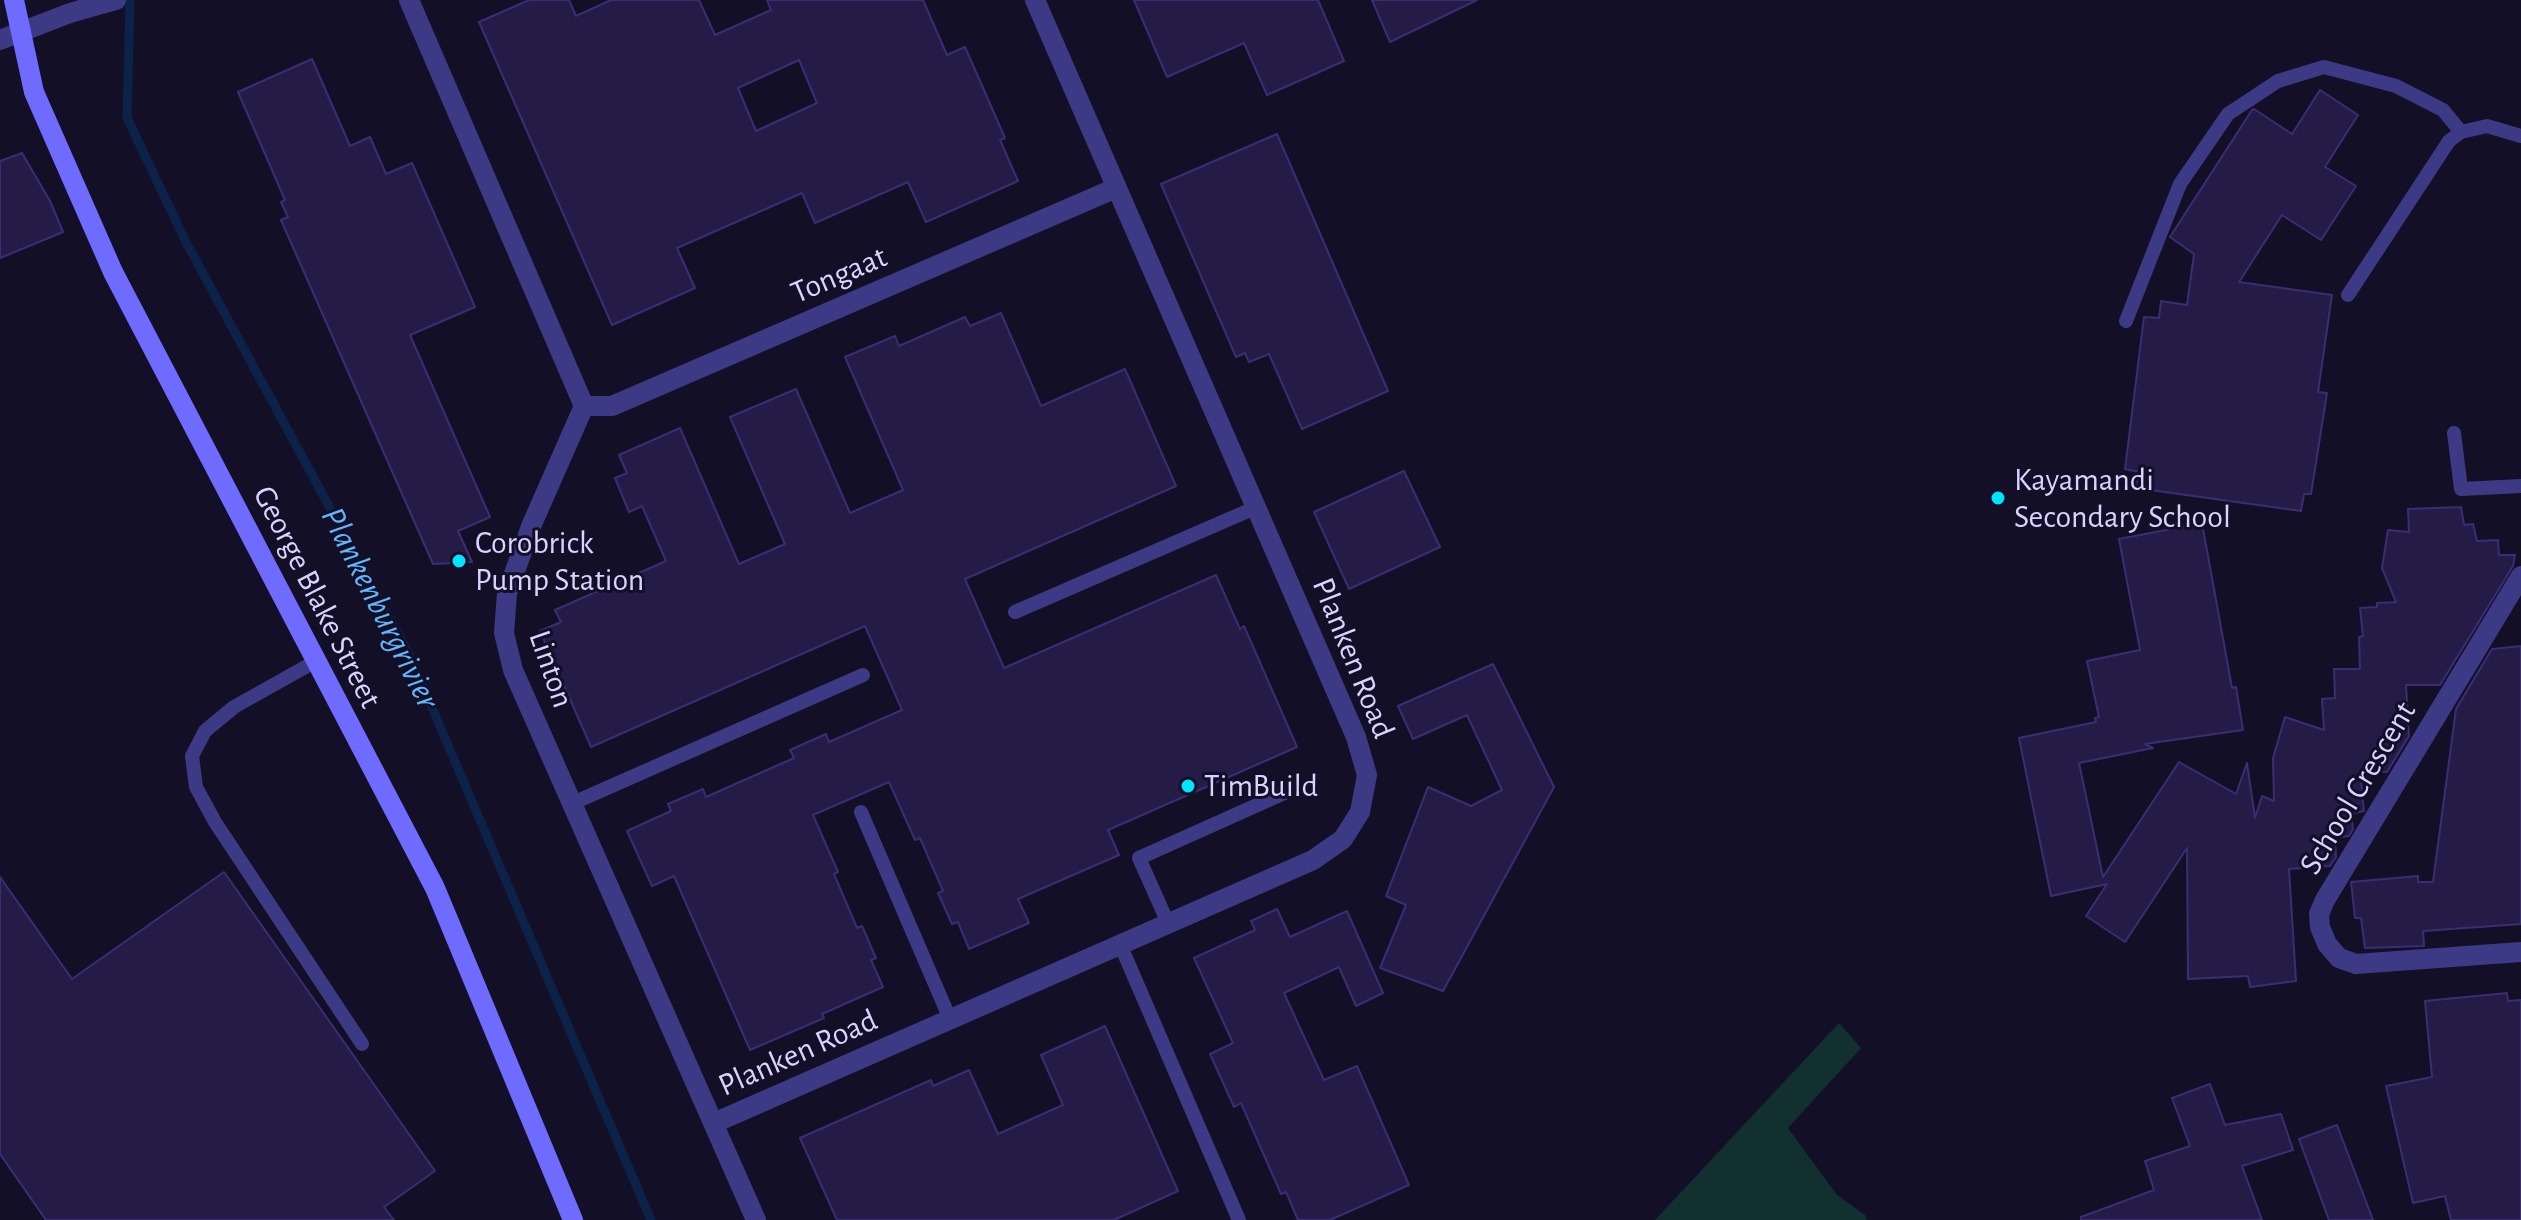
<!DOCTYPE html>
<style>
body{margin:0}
canvas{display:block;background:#130f26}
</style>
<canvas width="2521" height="1220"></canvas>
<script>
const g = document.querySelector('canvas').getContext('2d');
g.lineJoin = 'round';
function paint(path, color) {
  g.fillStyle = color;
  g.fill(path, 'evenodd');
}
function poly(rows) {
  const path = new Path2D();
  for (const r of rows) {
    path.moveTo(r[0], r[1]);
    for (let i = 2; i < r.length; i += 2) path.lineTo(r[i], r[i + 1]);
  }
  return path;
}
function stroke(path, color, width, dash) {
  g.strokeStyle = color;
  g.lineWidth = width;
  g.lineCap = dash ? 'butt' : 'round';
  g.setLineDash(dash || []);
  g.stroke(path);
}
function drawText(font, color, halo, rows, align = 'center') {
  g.font = font + ' "Alegreya Sans",sans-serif';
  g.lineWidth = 6;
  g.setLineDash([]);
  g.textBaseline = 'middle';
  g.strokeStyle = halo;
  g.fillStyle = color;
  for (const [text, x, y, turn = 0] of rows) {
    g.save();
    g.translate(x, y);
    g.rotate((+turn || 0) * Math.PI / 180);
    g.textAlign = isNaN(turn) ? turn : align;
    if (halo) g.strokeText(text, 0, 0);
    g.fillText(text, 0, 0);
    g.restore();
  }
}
paint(poly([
 [1839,1023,1861,1048,1788,1128,1837,1195,1865,1215,1867,1220,1655,1220]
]), '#12302f');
stroke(poly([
 [130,0,127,118,186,242,409,654,651,1220]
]), '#0c2248', 9);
const building = poly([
 [529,0,569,0,576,16,611,0,699,0,715,35,771,10,767,0,923,0,947,55,965,47,1005,138,1000,140,1018,181,926,222,908,182,815,223,802,193,677,248,695,288,612,325,479,22,529,0],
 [799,60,817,103,756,131,738,88,799,60],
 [1134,0,1318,0,1344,61,1267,95,1244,43,1167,77,1134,0],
 [1372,0,1477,0,1390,42,1372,0],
 [312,59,350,146,370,137,386,174,412,163,475,307,410,335,490,517,458,531,472,562,433,564,281,220,288,217,281,202,285,200,238,92,312,59],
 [2320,90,2358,115,2325,167,2356,186,2321,240,2282,215,2239,282,2332,295,2318,392,2327,393,2311,494,2304,494,2301,511,2136,488,2138,472,2125,469,2144,317,2159,318,2161,301,2187,305,2194,254,2170,237,2252,110,2254,109,2292,134,2320,90],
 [1277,134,1388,391,1302,429,1269,354,1249,362,1245,353,1236,357,1161,184,1277,134],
 [22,153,50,201,63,232,0,258,0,161,22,153],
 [1001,313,1041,406,1125,369,1176,486,965,579,1004,668,1216,575,1240,629,1244,626,1297,747,1108,830,1119,855,1018,899,1029,923,969,949,958,922,952,924,938,893,943,891,920,838,915,840,889,782,813,815,838,872,834,874,857,928,862,926,876,958,871,960,883,987,822,1014,824,1018,750,1050,674,876,652,886,627,831,671,811,668,804,703,789,706,797,794,758,790,750,826,734,829,742,902,710,865,626,591,747,540,631,561,622,555,610,666,561,642,506,629,512,615,478,627,473,619,455,680,428,739,564,785,544,730,417,796,389,850,513,903,490,845,357,895,336,899,346,965,317,970,326,1001,313],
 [1404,471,1440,547,1349,589,1314,512,1404,471],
 [2461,507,2464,525,2473,524,2477,541,2498,540,2499,555,2515,555,2513,566,2440,685,2406,685,2409,736,2387,772,2360,771,2364,811,2351,814,2353,829,2349,836,2335,838,2336,857,2330,866,2289,869,2296,981,2250,987,2248,976,2188,979,2187,848,2125,942,2086,916,2107,884,2051,896,2019,738,2096,722,2095,718,2099,717,2087,661,2140,650,2119,539,2202,523,2232,688,2236,687,2243,730,2145,744,2153,748,2079,763,2103,877,2179,762,2236,794,2247,763,2255,818,2262,796,2274,801,2273,758,2285,717,2324,730,2322,699,2335,698,2334,669,2360,669,2359,637,2363,636,2360,608,2377,607,2377,603,2396,602,2382,568,2388,530,2409,532,2408,509,2461,507],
 [2521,646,2521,924,2423,931,2424,946,2365,948,2361,918,2355,918,2351,882,2418,876,2418,882,2433,882,2456,709,2492,649,2521,646],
 [1493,664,1554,787,1443,991,1380,968,1406,905,1386,896,1428,787,1471,806,1502,790,1467,715,1413,739,1398,706,1493,664],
 [224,872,435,1171,384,1207,394,1220,46,1220,0,1154,0,877,72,979,224,872],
 [1277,909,1290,937,1347,911,1383,993,1356,1006,1339,967,1284,993,1324,1080,1357,1066,1409,1185,1330,1220,1298,1220,1286,1192,1281,1194,1241,1103,1234,1107,1210,1054,1233,1043,1194,958,1255,930,1251,921,1277,909],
 [2507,993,2508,1001,2521,1000,2521,1220,2451,1220,2445,1196,2413,1203,2386,1086,2432,1077,2425,1001,2507,993],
 [1105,1026,1178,1191,1114,1220,837,1220,800,1138,931,1080,933,1086,969,1070,998,1134,1063,1105,1041,1055,1105,1026],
 [2210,1084,2225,1125,2281,1114,2293,1150,2242,1166,2262,1220,2081,1220,2081,1217,2154,1190,2145,1161,2190,1146,2172,1098,2210,1084],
 [2337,1125,2365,1199,2373,1220,2329,1220,2299,1139,2337,1125]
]);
paint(building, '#241b47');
stroke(building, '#3b2d73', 2);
stroke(poly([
 [2348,295,2449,141,2461,132,2487,126,2521,136],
 [2126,321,2180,184,2228,114,2278,81,2324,67,2396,86,2443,110,2461,132],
 [2454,433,2461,489,2521,486],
 [1015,612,1257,507],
 [316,661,234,707,205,731,192,756,196,787,215,822,362,1044],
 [573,803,863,675],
 [861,812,950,1019],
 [1168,923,1139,858,1293,789],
 [1120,944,1239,1220]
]), '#3d3a85', 14);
stroke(poly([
 [409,0,584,406,532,524,507,593,504,633,513,670,756,1220],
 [0,40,70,13,116,0],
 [584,406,612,406,1116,188],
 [2521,576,2325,900,2319,914,2320,927,2327,944,2339,958,2356,964,2521,952],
 [714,1123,1313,860,1343,839,1360,812,1367,775,1356,737,1035,0]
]), '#3d3a85', 20);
stroke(poly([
 [14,0,34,92,113,272,435,888,573,1220]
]), '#6f6bff', 20);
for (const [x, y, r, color] of [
 [1998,498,8,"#00e5ff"],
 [459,561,8,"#00e5ff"],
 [1188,786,8,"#00e5ff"]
]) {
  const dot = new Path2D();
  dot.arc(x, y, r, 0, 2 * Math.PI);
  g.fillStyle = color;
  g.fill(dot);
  stroke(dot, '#130f26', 3);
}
drawText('32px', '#d9d4ff', '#130f26', [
 ["Tongaat",839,275,-23],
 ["George Blake Street",317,597,63],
 ["Planken Road",1353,658,68],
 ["Linton",551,669,71],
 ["School Crescent",2358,788,-59],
 ["Planken Road",798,1053,-24]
]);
drawText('32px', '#d9d4ff', '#130f26', [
 ["Kayamandi",2014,480],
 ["Secondary School",2014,517],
 ["Corobrick",475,543],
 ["Pump Station",475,580],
 ["TimBuild",1204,786]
], 'left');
drawText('italic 34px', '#62b6ff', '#130f26', [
 ["Plankenburgrivier",380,608,63]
]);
</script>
